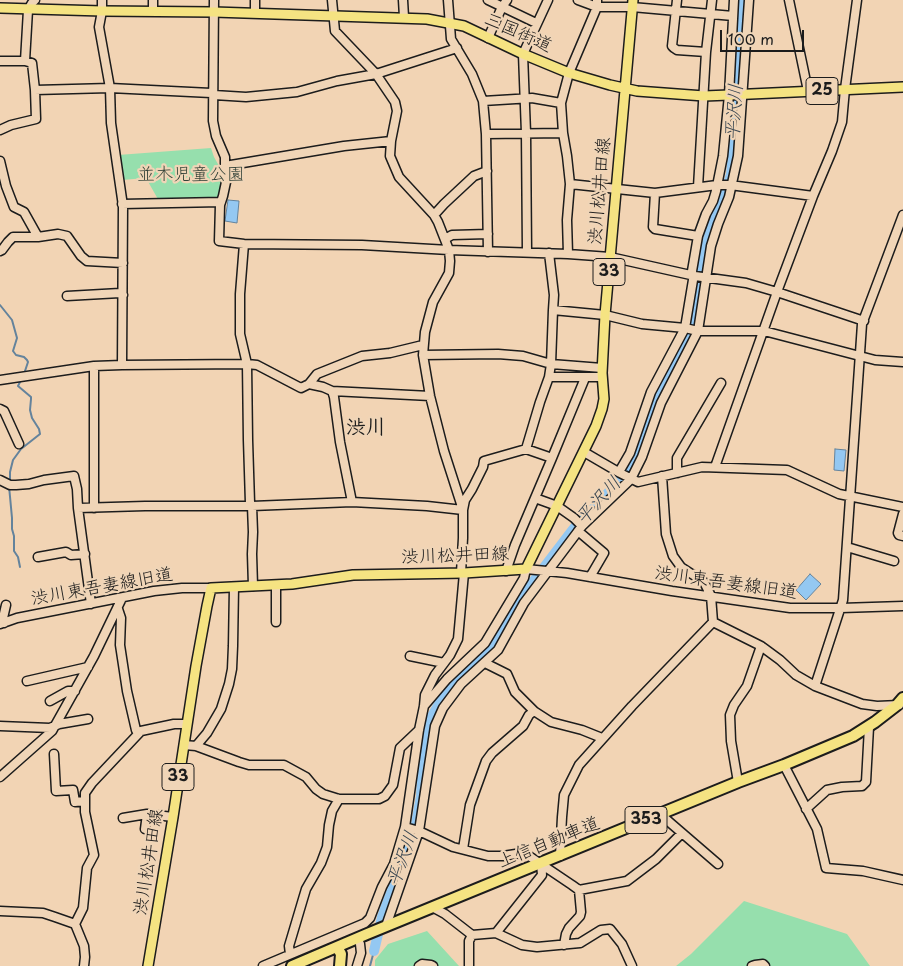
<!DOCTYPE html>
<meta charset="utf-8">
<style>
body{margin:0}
#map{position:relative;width:903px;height:966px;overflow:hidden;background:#f2d4b4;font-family:"Playpen Sans",sans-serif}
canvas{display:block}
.scale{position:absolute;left:720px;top:30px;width:84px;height:22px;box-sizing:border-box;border:2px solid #1c1c1c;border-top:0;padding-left:6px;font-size:15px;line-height:18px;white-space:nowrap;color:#1c1c1c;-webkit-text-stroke:4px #f0d5b7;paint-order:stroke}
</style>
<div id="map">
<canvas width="903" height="966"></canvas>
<div class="scale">100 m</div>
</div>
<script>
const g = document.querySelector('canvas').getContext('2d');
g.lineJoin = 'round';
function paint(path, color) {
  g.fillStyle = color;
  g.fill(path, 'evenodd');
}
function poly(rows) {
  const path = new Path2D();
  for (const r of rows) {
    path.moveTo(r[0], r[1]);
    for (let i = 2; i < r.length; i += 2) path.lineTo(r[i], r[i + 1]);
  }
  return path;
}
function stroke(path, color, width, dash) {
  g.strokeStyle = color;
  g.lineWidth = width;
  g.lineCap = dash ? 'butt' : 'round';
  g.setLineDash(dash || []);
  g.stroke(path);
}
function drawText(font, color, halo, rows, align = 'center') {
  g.font = font + ' "Playpen Sans","Klee One",sans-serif';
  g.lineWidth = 4.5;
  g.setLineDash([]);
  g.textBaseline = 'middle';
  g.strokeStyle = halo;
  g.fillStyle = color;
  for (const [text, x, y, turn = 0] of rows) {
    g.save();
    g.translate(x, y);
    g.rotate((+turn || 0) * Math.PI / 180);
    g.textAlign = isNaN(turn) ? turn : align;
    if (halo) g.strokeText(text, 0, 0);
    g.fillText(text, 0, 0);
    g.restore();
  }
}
paint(poly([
 [211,148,214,157,223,173,222,185,218,200,159,201,146,178,122,180,118,155],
 [744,901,847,934,870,966,676,966,691,954],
 [427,931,459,966,375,966,375,960,388,944]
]), '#96dfad');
const water = poly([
 [228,200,239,201,237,223,225,221,228,200],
 [835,449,846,450,844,471,834,470,835,449],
 [810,574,821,584,806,600,796,590,810,574]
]);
paint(water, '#94c8f2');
stroke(water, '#64839c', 1);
stroke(poly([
 [0,305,12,320,17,338,13,351,16,355,24,357,27,360,28,362,24,374],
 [10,482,10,472,13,460,21,449,40,434,39,429,32,418,30,410,31,399,31,397,18,386,22,378],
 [9,486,12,518,12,529,14,536,14,551,18,557,20,567],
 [370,966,374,951]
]), '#64839c', 2);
stroke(poly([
 [374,951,382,917,416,824,421,796,423,754,432,716,447,690,465,670,491,647,532,583,574,528,603,499,629,467,670,373,688,339,692,324,705,250,713,221,724,197,731,174,738,101,743,0]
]), '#94c8f2', 10);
const minor = poly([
 [102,0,102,11,99,27,110,88,111,123,123,206,122,365],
 [153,0,153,11],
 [214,0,213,121,216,136,225,157,225,166,226,182,223,196,220,205,219,241,244,244,362,245,449,250,568,254,610,257,695,276,746,283,777,292,864,321],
 [255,0,255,13],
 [332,0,335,31,376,74,395,102,397,111,391,141,390,156,399,177,434,215,438,222,449,250,450,261,449,273,433,302,425,332,423,355,430,396,444,451,463,510,463,538,461,573],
 [403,0,404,17],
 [448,0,451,39,472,74,483,101,486,134,488,252],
 [488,0,536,23],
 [578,0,597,7,597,0],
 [677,0,672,46,674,48,677,50,706,52],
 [789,0,808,91],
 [488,38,502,7,507,0],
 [0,61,25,61,32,63,35,90,36,119,11,125,0,130],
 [25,61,28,10,32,3,35,0],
 [35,90,110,88,211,93,214,95,246,97,297,92,337,81,376,74,457,48],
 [483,101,532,98,561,103],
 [486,134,563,133],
 [0,161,6,186,14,207,24,212,38,237,58,234,67,236,81,256,87,261,123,263],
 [225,166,344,146,391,141],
 [570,184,655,193,717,185,730,185,813,196],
 [698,187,706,52,712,0],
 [655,193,653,227,655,229,698,236],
 [122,204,221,202],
 [434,215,444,204,474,176,487,171],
 [445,239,452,235,488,234],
 [244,244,240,294,240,334,247,364,248,440,250,503,252,506,253,532,252,554,253,586],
 [0,251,2,250,8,242,13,237,38,237],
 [527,252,526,133,523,54,548,0],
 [549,253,554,295,553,310],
 [568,254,567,220,570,184,567,156,563,133,561,103,569,73,597,7,632,7,733,16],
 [67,296,120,293,123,295],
 [423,355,498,354,523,356,551,364,564,365,602,368],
 [549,377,602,377],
 [0,380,94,366,122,365,247,364,257,365,301,388,309,384,317,374,362,356,390,353,423,345],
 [309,384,323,387,332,391,334,397,340,442,352,502],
 [332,391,430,396],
 [0,409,4,411,19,444],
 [526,449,540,402,549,377,551,364,553,310,605,315,642,324,685,328,698,331,764,331,875,360,903,362],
 [584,452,620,473,638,482,702,467,787,470,839,494,903,507],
 [715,467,777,292,813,196,832,151,842,122,845,89,857,0],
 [619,472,630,453,651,392,685,328,693,280,692,271,698,236,706,214,713,201,716,191,723,156,729,95,734,0],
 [677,473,677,458,721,383],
 [0,480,10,485,16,485,29,484,44,480,74,476,77,489,78,508,91,604],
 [535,498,557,506,574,518,582,526],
 [78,508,145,506,252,506,352,502,427,506,463,510,465,500,472,489,483,467,484,461,526,449,552,458],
 [94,508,94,366],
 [903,514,898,533,899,535,903,536],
 [578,531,604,553,590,577],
 [847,547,894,561],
 [38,557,66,552,71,555,85,554],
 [506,571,515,545,552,458,585,378],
 [276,585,276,622],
 [118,609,121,618,120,645,127,691,136,730,138,734],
 [713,622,761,646,780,660,796,675,815,686,862,704,877,706,899,705],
 [4,623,3,618,6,605],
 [0,624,17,618,154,591,182,588,211,588],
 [410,656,444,663],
 [485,663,507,674,515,692,534,711],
 [27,681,88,667],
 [815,686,843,600,862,324,903,215],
 [50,701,68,691,75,691],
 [424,706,447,679,485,643,524,578,526,569,567,573,672,591,790,608,841,608,903,606],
 [0,726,50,728,59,724,88,719],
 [184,745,196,746,239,762,249,765,284,765,306,777,316,789,323,794,339,799,379,799,385,796,393,785,400,748,419,730],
 [196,746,207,733,221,709,229,684,232,669,233,646,234,587],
 [54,754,56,791,73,790,75,802,85,801],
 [784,765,817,829,826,868,863,871,903,880],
 [0,777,52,731,94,656,122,598],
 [738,782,731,741,730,715,734,705,747,686,761,646],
 [806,809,827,790,842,787,862,786,866,782,869,727],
 [147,814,173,817],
 [660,814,718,864],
 [123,818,147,814,145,829],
 [405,827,419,831,453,847,488,856,503,856,522,853,529,856,572,885,579,890,581,912,580,916,569,928,566,934,564,945],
 [463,849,470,805,486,761,492,753,523,726,529,715,534,711,551,722,582,730,602,738],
 [560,856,562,817,564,795,579,765,632,706,713,622,711,596,704,582,681,567,673,556,666,534,662,476],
 [579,890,627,881,656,859,682,833],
 [434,908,445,914,472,935,496,933,522,945,537,947,580,943,601,930,610,929,622,944,632,966],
 [0,911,43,913,55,917,75,924,84,946,85,957,84,966],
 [75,924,83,908,87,868,94,855,85,812,85,793,92,783,141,731,174,724,187,724],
 [386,926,419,831,435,726,443,708,461,684,498,650,524,603,582,526,631,479,642,457,661,403,698,331,711,246,718,224,729,197,738,156,749,0],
 [496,933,542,875,541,863],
 [290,954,289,946,303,899,306,889,321,863,327,847,329,825,332,811,339,799],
 [263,966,365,923,370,918,382,887,394,864,405,827,419,730,424,706,425,695,435,675,450,655,458,639,464,573],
 [357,966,361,953,360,944],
 [419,966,422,964,431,965,433,966],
 [469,966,469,941,472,935],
 [752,966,755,965,763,964,765,966]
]);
const major = poly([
 [0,8,102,11,214,12,427,19,464,26,523,54,569,73,610,85,637,91,704,96,729,95,903,87],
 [148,966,173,817,196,666,207,606,211,588,292,584,353,575,464,573,526,569,596,426,602,409,604,399,602,373,605,315,633,0]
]);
const highway = poly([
 [337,947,341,954,340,966],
 [292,966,367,934,738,782,784,765,853,736,875,722,897,705,903,698]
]);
stroke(minor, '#1c1c1c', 11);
stroke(major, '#1c1c1c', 12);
stroke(highway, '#1c1c1c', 14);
stroke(minor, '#f0d5b7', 8);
stroke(major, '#f5e382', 9);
stroke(highway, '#f5e382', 10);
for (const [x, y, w] of [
 [822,91,32],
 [609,272,32],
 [178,777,32],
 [646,820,42]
]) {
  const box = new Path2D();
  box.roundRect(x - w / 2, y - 13.5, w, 27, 4);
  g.fillStyle = '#f0d5b7';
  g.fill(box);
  stroke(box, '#1c1c1c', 1);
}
drawText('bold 16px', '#1c1c1c', null, [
 ["25",822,91],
 ["33",609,272],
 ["33",178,777],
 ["353",646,820]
]);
drawText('18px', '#1c1c1c', '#f0d5b7', [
 ["三国街道",518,33,24],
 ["渋川松井田線",600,191,-85],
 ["渋川松井田線",455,556,-2],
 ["渋川東吾妻線旧道",726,583,8],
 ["渋川東吾妻線旧道",102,587,-10],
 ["上信自動車道",549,843,-22],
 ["渋川松井田線",149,862,-81]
]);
drawText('18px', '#344339', '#f0d5b7', [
 ["並木児童公園",191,175]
]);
drawText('italic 19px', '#3a4752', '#f0d5b7', [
 ["平沢川",735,112,-86],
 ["平沢川",599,501,-48],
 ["平沢川",403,859,-70]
]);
drawText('bold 20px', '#1c1c1c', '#f0d5b7', [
 ["渋川",366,428]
]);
</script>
